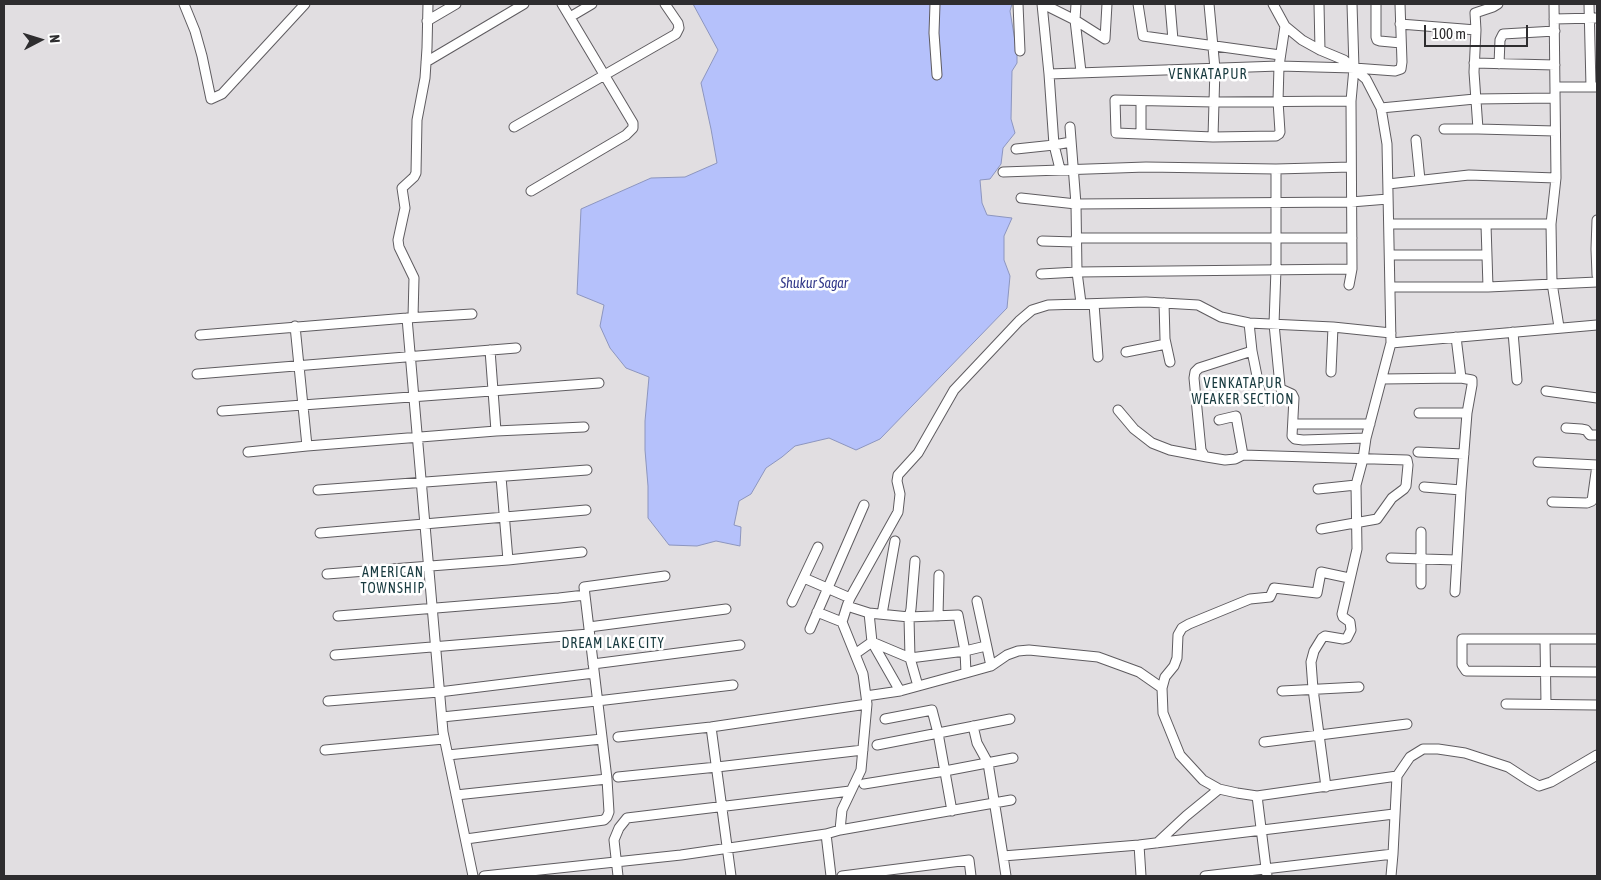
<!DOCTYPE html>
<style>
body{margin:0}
#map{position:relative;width:1601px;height:880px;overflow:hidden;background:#e1dee1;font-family:"Asap Condensed",sans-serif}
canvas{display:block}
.frame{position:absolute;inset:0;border:5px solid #2e2d2f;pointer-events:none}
.north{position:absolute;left:15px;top:15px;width:50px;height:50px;-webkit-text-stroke:4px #fff;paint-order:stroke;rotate:85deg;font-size:14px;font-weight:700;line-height:20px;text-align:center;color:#2e2d2f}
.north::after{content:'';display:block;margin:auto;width:18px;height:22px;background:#2e2d2f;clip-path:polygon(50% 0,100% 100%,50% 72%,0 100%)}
.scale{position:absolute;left:1424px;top:25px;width:104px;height:22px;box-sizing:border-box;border:2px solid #2e2d2f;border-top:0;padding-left:6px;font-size:15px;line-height:18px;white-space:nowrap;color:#2e2d2f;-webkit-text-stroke:4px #fff;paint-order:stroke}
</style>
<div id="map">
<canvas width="1601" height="880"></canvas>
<div class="frame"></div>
<div class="north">N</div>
<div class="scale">100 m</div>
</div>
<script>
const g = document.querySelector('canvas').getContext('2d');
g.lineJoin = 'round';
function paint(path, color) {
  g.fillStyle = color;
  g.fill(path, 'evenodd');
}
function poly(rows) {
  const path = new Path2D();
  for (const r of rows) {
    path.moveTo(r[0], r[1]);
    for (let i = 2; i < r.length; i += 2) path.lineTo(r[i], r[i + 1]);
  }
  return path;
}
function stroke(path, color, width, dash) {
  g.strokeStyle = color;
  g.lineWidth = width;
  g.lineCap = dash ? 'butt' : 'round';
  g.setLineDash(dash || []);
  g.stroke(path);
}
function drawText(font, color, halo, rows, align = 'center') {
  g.font = font + ' "Asap Condensed",sans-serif';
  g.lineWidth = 5;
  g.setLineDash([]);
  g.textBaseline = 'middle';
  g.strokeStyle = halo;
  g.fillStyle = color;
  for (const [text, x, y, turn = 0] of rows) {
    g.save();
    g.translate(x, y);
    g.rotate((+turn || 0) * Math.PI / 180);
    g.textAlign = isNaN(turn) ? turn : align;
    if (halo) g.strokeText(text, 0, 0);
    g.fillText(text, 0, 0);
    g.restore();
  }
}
const water = poly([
 [693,4,1012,4,1010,11,1017,53,1017,63,1012,71,1011,119,1015,133,1003,148,1001,164,990,179,980,180,982,203,987,215,1012,218,1004,236,1004,260,1010,276,1007,308,880,439,856,450,829,438,795,446,782,457,766,468,751,494,739,501,734,525,741,527,740,546,716,541,697,546,669,545,648,518,648,486,645,450,645,421,649,377,626,368,610,348,600,326,604,305,577,294,581,209,651,178,685,177,717,163,711,129,701,83,718,50,693,4]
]);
paint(water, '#b5c1fb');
stroke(water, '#8c95be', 1);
const minor = poly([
 [184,4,195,31,202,56,211,99,222,94,305,4],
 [935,4,934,33,937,75],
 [1018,4,1020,51],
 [1042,4,1049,74,1054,145,1060,169],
 [1043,4,1075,20,1105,39,1107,4],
 [1076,4,1075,20,1081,72],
 [1138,4,1143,36,1280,55],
 [1170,4,1173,40],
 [1209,4,1215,69,1214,102,1213,137,1116,133,1115,100,1214,102,1351,101],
 [1273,4,1285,26,1302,40,1320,50,1344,60,1366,79,1381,108,1387,144,1391,343,1366,438,1363,459,1356,485,1357,549,1342,614,1343,617,1350,622,1351,630,1347,638,1343,639,1325,636,1322,638,1314,651,1311,662,1313,689,1326,787],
 [1319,4,1320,50],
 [1376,4,1376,37,1377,40,1380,41,1401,43],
 [1554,4,1556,178,1551,224,1552,283,1559,327],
 [1589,4,1591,87],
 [570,17,592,4],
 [1554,19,1597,18],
 [427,21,456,4],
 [1400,24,1476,30],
 [426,62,524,4],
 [1474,63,1555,65],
 [1499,64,1500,40,1503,34,1555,31],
 [1049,74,1279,66,1354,68,1395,71,1401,69,1402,62,1400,4],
 [1556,87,1597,87],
 [1141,101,1141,134],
 [1381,108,1475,99,1555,98],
 [514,127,676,34,679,28,678,23,665,4],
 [1070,127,1076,204,1077,272,1081,303],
 [1444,129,1478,129,1474,72,1476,30,1475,13,1493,7,1498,4],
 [1478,129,1555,131],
 [1213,137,1276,136,1279,134,1280,132,1278,101,1279,66,1285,26],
 [1416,140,1420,180],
 [1016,149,1054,145,1071,142],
 [1276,169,1276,269,1274,324,1280,386,1281,389,1292,394,1294,398,1292,436,1295,439,1303,440,1366,438],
 [1003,172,1146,167,1276,169,1351,167],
 [1388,184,1469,175,1556,178],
 [531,191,626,135,633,128,633,123,562,4],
 [1021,198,1076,204,1351,202,1388,199],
 [1597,220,1596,249,1597,275],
 [1389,224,1551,224],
 [1486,225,1488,287],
 [1076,238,1352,238],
 [1042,241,1076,242],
 [1390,255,1487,255],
 [1041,274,1077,272,1352,269],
 [1349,285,1352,269,1351,101,1354,68,1352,4],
 [1390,287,1488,287,1597,282],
 [1164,303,1165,339,1170,362],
 [1094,304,1098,357],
 [413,317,414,278,399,247,398,240,405,208,402,188,414,177,416,173,417,120,425,78,427,48,428,4],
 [407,318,443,732,473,876],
 [295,326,307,446,496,431,584,427],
 [1513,332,1517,380],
 [200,335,407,318,472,314],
 [1391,343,1597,325],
 [490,350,496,431],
 [1252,351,1262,401],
 [1126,352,1166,344],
 [1331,372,1333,327],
 [197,374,516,348],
 [1382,379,1461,378,1456,337],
 [1546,391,1597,398],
 [1118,410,1134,429,1152,443,1170,450,1207,457,1225,460,1235,459,1243,455,1407,460,1408,465,1406,486,1404,489,1392,498,1377,519,1321,529],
 [222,411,599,383],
 [1419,413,1467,413],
 [1219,420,1236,416,1243,455],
 [1293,424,1370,424],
 [1566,428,1581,429,1586,430,1590,435,1597,435],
 [248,452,307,446],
 [1418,452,1464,454],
 [1204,455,1201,450,1194,378,1195,372,1199,368,1252,351,1249,323],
 [1538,462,1597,465],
 [501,477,508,560],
 [1424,487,1461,490,1467,413,1472,385,1472,380,1461,378],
 [1318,489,1356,485],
 [318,490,587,470],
 [1552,502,1587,503,1592,501,1597,465],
 [1421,532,1421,584],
 [320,533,586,510],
 [1391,558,1457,560],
 [915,561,911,609,909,617,958,615,965,651,966,673],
 [327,574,508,560,582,552],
 [804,578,850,598],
 [1349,578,1321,572,1317,593,1274,588,1270,597,1250,599,1189,624,1182,628,1178,635,1177,658,1174,666,1165,677,1162,688,1163,713,1180,755,1203,780,1219,789,1237,793,1257,796,1397,776],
 [1455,592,1461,490],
 [977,601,991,666],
 [792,602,818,547],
 [847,606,869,613,909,617,910,658,918,686],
 [817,612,842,622],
 [869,613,872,642,900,691],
 [882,614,895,541],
 [338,616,559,598,585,595],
 [938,616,939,575],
 [589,627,726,609],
 [810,629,864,505],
 [1545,639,1546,704],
 [1597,639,1462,639,1462,665,1466,671,1597,672],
 [855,654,872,642,910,658,965,651,986,646],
 [335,655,589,634],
 [593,664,740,645],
 [1282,691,1359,687],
 [866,696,900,691,966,673,991,666,1007,655,1018,651,1029,650,1098,657,1139,672,1162,688],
 [328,701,439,692,594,673],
 [1506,704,1597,705],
 [442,717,597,701,733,685],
 [885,719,932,710,938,733,952,811],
 [973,726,977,743,988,763,1003,856],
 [711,727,731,876],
 [618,737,711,727,867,704],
 [1264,742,1407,724],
 [877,745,1010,719],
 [325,750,444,739],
 [448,755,602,739],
 [618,777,717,767,863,750],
 [864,784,945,771,1013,758],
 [456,795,607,779],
 [1257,796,1267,876],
 [840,830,1011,800],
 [466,839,604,820,607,817,609,812,607,779,584,587,665,576],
 [1157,843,1186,816,1219,789],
 [1139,845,1141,876],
 [484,876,681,855,826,834],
 [618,876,614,840,619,828,627,818,850,791],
 [831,876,826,834,840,830,842,810,861,770,867,704,863,674,842,622,847,606,850,598,898,512,900,494,897,481,898,475,918,453,954,390,1019,321,1032,310,1048,305,1146,302,1198,305,1221,317,1249,323,1333,327,1391,333],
 [842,876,969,860,971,876],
 [1006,876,1003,856,1139,845,1394,814],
 [1205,876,1393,854],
 [1391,876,1393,854,1397,776,1410,757,1423,749,1438,749,1465,753,1508,767,1528,780,1539,786,1551,782,1597,755]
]);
stroke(minor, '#5f5c60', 11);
stroke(minor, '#fff', 9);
g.letterSpacing = '1px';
drawText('14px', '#183a3f', '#fff', [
 ["VENKATAPUR",1208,75],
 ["VENKATAPUR",1243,384],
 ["WEAKER SECTION",1243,400],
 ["AMERICAN",393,573],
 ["TOWNSHIP",393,589],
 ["DREAM LAKE CITY",613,644]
]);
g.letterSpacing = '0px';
drawText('italic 14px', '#33398a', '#fff', [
 ["Shukur Sagar",814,284]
]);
</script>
